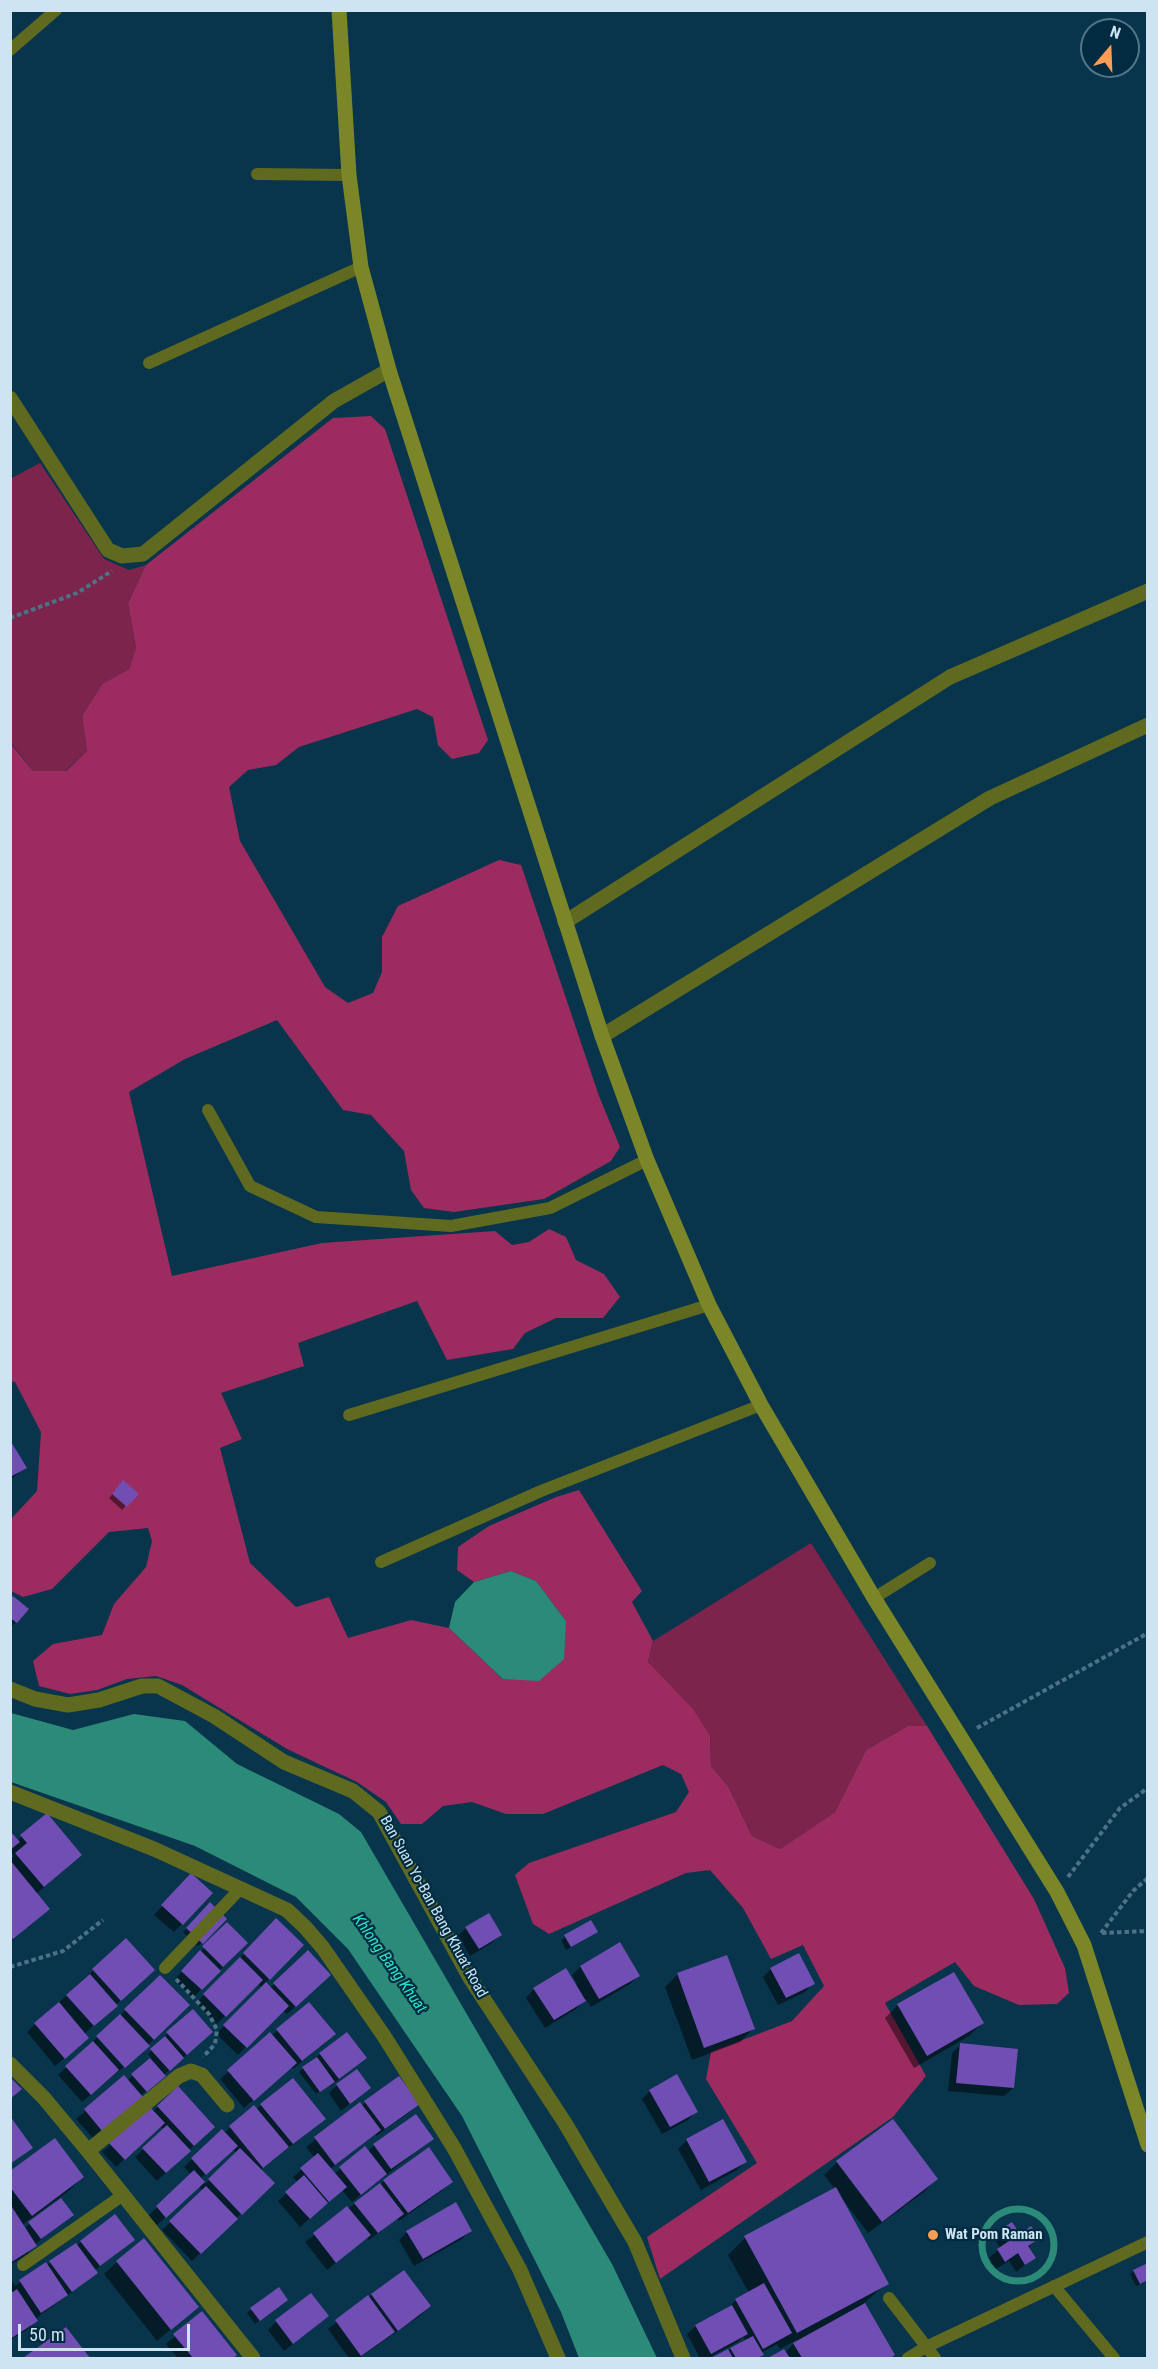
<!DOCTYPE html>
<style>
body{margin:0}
#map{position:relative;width:1158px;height:2369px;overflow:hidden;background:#08354c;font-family:"Roboto Condensed",sans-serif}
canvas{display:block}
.frame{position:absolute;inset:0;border:12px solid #cee4f2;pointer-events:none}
.north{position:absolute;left:1080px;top:18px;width:60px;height:60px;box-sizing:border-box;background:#002b41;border:2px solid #527588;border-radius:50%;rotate:19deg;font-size:16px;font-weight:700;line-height:24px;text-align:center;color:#cee4f2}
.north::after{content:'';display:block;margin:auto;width:21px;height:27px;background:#fc9d53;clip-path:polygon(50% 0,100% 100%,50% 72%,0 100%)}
.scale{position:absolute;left:18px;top:2324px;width:172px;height:27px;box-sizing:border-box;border:3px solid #cee4f2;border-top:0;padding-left:8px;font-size:18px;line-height:21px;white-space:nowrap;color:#cee4f2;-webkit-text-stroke:4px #002b41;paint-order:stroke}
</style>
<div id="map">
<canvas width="1158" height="2369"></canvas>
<div class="frame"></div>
<div class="north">N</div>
<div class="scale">50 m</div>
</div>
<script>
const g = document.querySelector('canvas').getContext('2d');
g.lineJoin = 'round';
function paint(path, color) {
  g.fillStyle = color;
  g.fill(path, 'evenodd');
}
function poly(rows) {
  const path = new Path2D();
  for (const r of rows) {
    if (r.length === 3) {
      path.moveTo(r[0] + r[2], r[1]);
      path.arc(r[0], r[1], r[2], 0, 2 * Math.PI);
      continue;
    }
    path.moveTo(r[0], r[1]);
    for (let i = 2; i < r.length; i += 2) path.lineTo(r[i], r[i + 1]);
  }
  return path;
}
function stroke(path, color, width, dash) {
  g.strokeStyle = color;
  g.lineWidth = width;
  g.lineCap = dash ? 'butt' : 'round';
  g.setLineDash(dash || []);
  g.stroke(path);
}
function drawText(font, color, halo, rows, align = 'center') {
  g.font = font + ' "Roboto Condensed",sans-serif';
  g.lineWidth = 4.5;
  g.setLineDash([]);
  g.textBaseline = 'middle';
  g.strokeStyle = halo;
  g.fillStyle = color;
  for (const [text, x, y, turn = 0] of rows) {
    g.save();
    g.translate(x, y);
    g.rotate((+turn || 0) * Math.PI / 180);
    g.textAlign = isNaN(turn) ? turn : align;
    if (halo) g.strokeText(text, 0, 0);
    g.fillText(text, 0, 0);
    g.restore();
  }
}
paint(poly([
 [40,463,104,559,129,570,146,565,128,603,136,648,129,669,102,684,82,716,87,751,65,771,33,771,11,743,10,479],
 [811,1543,927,1726,908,1726,866,1750,835,1812,780,1849,752,1836,728,1786,711,1766,710,1736,648,1662,653,1641]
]), '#7c244b');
paint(poly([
 [371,416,385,429,488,740,479,753,452,759,438,745,433,717,417,709,299,747,276,765,248,770,229,787,240,841,325,987,348,1003,373,993,382,972,382,937,398,906,499,860,521,865,599,1096,620,1147,611,1161,544,1199,454,1212,424,1208,411,1190,404,1151,371,1115,343,1110,277,1020,185,1059,129,1092,172,1276,322,1243,495,1231,512,1245,529,1242,549,1229,566,1237,576,1260,604,1274,620,1297,603,1318,556,1318,525,1333,513,1349,447,1360,417,1301,298,1343,304,1366,221,1393,242,1439,220,1448,250,1563,296,1607,329,1597,348,1638,411,1620,449,1628,503,1679,566,1621,536,1581,511,1571,474,1582,457,1570,458,1547,489,1526,556,1497,579,1490,642,1591,632,1602,653,1641,648,1662,693,1709,710,1736,711,1766,728,1786,752,1836,780,1849,835,1812,866,1750,908,1726,927,1726,1034,1899,1065,1968,1069,1993,1057,2004,1019,2005,974,1986,955,1962,885,2003,926,2076,893,2117,660,2279,647,2237,757,2163,706,2079,711,2052,792,2021,824,1986,803,1945,771,1959,743,1908,710,1870,686,1873,549,1934,533,1924,515,1875,529,1863,676,1812,689,1792,681,1774,663,1765,543,1814,506,1814,472,1802,443,1806,422,1824,401,1824,386,1802,357,1782,287,1749,182,1685,156,1676,127,1679,97,1690,70,1694,39,1686,33,1661,53,1644,102,1635,114,1604,146,1567,152,1541,148,1528,109,1532,52,1589,23,1597,11,1591,11,1519,37,1491,41,1432,15,1382,10,1381,10,743,33,771,66,771,87,751,82,716,102,684,129,669,136,648,128,603,146,565,333,418]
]), '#9c2b5f');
paint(poly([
 [511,1571,536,1581,566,1621,564,1659,539,1681,503,1679,449,1628,455,1602,474,1582],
 [11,1713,73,1730,134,1714,185,1721,237,1764,339,1814,361,1832,612,2264,657,2358,579,2358,561,2312,462,2116,348,1949,296,1897,195,1846,11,1782]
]), '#2b8b78');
paint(poly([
 [10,1443,25,1468,10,1480],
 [123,1482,136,1494,122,1510,109,1498],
 [10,1601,27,1609,12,1626,10,1625],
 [47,1815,80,1855,36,1894,48,1909,10,1942,10,1859,14,1856,10,1851,10,1833,17,1841],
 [183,1883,182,1924,174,1932,154,1915],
 [210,1905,225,1919,198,1946,183,1932],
 [276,1921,302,1945,265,1983,270,1988,308,1952,321,1983,287,2014,283,2010,238,2055,216,2034,262,1988,257,1983,217,2024,196,2003],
 [591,1922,596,1932,566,1950,561,1940],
 [227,1924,246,1943,193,1998,174,1980],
 [466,1928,500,1935,492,1943,470,1956,458,1936],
 [126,1940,145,1978,84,2034,79,2046,55,2066,27,2032],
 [620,1944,638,1976,630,1984,591,2007,586,1999,576,2009,545,2028,526,1998,534,1989,575,1986,577,1984,572,1975,580,1967],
 [771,1969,813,1983,805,1992,778,2005,763,1977],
 [678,1974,753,2029,740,2042,692,2060,665,1987],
 [160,1977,188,2005,139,2054,82,2102,58,2075],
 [309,2004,326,2042,293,2069,291,2067,244,2108,220,2079],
 [898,2005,982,2023,969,2036,914,2068,885,2018],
 [167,2034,203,2040,93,2138,76,2119,124,2077,127,2081,151,2058,148,2054],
 [960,2045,1013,2088,1004,2096,948,2091,952,2053],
 [320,2054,365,2058,331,2086,329,2085,316,2094,299,2072],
 [398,2078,418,2103,410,2112,376,2136,375,2134,330,2169,334,2174,365,2149,368,2152,374,2145,432,2139,352,2202,342,2190,300,2227,278,2201,298,2183,293,2177,315,2158,306,2147,360,2104,361,2106],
 [337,2085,369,2088,341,2111,329,2093],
 [178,2088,205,2135,157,2181,135,2157,164,2130,160,2126,116,2167,102,2152,152,2112],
 [650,2091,696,2111,688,2120,662,2134,642,2099],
 [261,2105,315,2127,260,2170,272,2183,192,2261,162,2230,203,2191,199,2186,157,2225,148,2216,191,2175,184,2167,192,2159,222,2131,224,2133,253,2107,256,2110],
 [233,2149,237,2154,205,2184,200,2179],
 [687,2140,745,2162,737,2170,701,2190,678,2149],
 [837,2162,936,2179,924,2192,868,2233,843,2200,842,2201,887,2283,864,2303,893,2355,890,2358,771,2358,784,2351,785,2353,798,2339,780,2349,777,2344,761,2353,762,2355,758,2358,714,2358,746,2341,743,2337,738,2342,708,2358,700,2358,687,2334,696,2326,727,2309,736,2300,749,2293,728,2255,745,2238,835,2189,824,2175],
 [10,2173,82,2177,70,2190,22,2225,24,2229,29,2224,72,2215,34,2245,27,2254,10,2265],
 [384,2181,451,2181,443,2190,399,2221,397,2218,369,2240,366,2238,327,2270,305,2242],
 [470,2230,462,2239,414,2266,399,2240,407,2232],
 [1002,2230,1037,2239,1028,2248,1034,2258,1016,2272,1009,2261,996,2269,989,2258,1000,2248,994,2238],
 [133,2240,94,2271,96,2273,87,2281,35,2319,36,2320,28,2329,10,2340,10,2295,14,2293,10,2289,10,2279,15,2286,81,2242],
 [117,2262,197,2307,157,2341,104,2274],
 [1148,2264,1148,2281,1136,2286,1130,2274],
 [278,2289,283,2303,255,2324,247,2313],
 [372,2295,429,2306,421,2315,359,2358,349,2358,328,2329],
 [202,2313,235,2355,231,2358,178,2358,166,2344],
 [327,2316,284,2351,268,2330,276,2322],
 [66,2329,88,2358,26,2358]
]), '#0007');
stroke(poly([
 [1018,2245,36]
]), '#2b8b78', 7);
paint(poly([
 [10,1440,27,1468,10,1477],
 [123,1480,139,1494,127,1507,112,1494],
 [13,1596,29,1609,17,1623,10,1618,10,1599],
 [47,1813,82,1855,44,1887,15,1853,27,1843,20,1835],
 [10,1831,20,1842,10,1850],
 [10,1860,50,1909,13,1939,10,1937],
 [191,1873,213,1893,183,1925,161,1905],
 [210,1902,227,1919,203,1944,186,1928],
 [489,1913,502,1935,479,1949,465,1927],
 [276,1918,304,1945,270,1980,243,1953],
 [591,1920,598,1932,571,1947,564,1935],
 [227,1922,248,1943,223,1967,202,1946],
 [126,1938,155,1970,121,2001,92,1969],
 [620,1942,640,1976,599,1999,580,1966],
 [200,1950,221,1971,202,1990,181,1971],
 [308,1950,331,1975,296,2007,273,1983],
 [799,1953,815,1984,786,1998,770,1968],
 [727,1955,755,2029,704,2048,677,1973],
 [240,1957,263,1980,226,2017,203,1994],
 [566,1968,586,2001,554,2020,533,1988],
 [954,1972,984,2023,927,2056,897,2004],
 [90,1974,118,2006,94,2026,66,1995],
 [160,1975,190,2005,154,2040,124,2009],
 [266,1982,289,2006,247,2048,223,2025],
 [59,2002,89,2038,65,2059,34,2023],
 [309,2002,336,2034,302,2061,276,2029],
 [193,2009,213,2032,187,2055,166,2032],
 [120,2014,150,2046,125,2068,96,2036],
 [270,2032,297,2063,254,2101,227,2070],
 [347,2032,367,2058,339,2079,319,2053],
 [165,2036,184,2058,170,2071,150,2049],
 [93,2041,119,2070,91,2095,65,2066],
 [960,2043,1018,2049,1014,2088,956,2083],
 [317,2057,335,2082,320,2092,302,2067],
 [150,2058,166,2076,147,2092,131,2074],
 [357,2069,371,2088,350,2104,336,2084],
 [677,2074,698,2112,670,2127,649,2090],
 [124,2075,143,2097,102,2131,84,2109],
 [399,2076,420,2104,385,2129,364,2101],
 [10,2077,22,2089,10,2099],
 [293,2078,326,2119,293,2144,260,2104],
 [178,2086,215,2127,194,2146,157,2106],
 [360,2102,381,2130,335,2165,314,2137],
 [254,2105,289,2147,263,2168,229,2126],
 [149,2106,165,2123,125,2160,109,2143],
 [416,2114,434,2139,391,2169,373,2144],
 [10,2116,33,2148,10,2164],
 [723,2119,747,2162,709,2182,686,2139],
 [893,2119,938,2179,882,2222,836,2161],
 [167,2125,191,2151,166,2173,142,2148],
 [222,2129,238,2146,206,2175,191,2158],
 [55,2138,84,2177,32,2216,10,2187,10,2171],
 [365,2146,387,2174,361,2195,339,2167],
 [429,2147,453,2182,408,2213,383,2180],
 [240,2148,275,2183,242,2215,208,2179],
 [318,2153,347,2187,329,2202,300,2168],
 [194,2170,205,2182,166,2218,156,2206],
 [304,2175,328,2203,310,2219,285,2192],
 [380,2183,404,2214,378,2233,354,2203],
 [206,2186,238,2219,201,2254,169,2221],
 [836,2187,889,2284,797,2333,744,2236],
 [61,2198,74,2215,41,2239,28,2222],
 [456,2202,472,2231,423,2259,406,2231],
 [347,2206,371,2235,336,2263,313,2233],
 [12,2207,37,2246,10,2263,10,2208],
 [115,2214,135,2240,100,2266,80,2241],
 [1012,2222,1020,2234,1031,2226,1039,2239,1028,2246,1036,2258,1025,2265,1018,2253,1005,2262,997,2249,1009,2241,1001,2229],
 [144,2238,199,2307,171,2330,116,2261],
 [76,2243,98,2273,72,2292,49,2261],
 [46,2262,68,2295,41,2313,19,2280],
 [1148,2263,1148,2280,1140,2284,1133,2270],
 [404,2270,431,2306,398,2331,371,2294],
 [764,2283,792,2333,763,2349,735,2299],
 [279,2287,288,2300,260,2321,250,2308],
 [17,2289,38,2321,10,2339,10,2294],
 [311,2293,329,2316,293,2344,275,2320],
 [368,2295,395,2332,361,2356,335,2320],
 [865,2303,895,2355,890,2358,802,2358,793,2343],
 [732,2305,748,2334,711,2354,695,2325],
 [202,2311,237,2355,233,2358,193,2358,173,2334],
 [66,2327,90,2358,23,2358],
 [753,2336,764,2355,757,2358,736,2358,730,2348],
 [728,2349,733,2358,711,2358],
 [784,2349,790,2358,768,2358]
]), '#714eb4');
stroke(poly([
 [10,618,77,593,112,571],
 [977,1728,1148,1633],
 [1068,1877,1120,1808,1148,1788],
 [1101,1933,1133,1891,1148,1878],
 [1102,1933,1148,1931],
 [10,1967,63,1951,103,1920],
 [176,1979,209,2014,217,2030,215,2044,203,2057]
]), '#4d7286', 4, [4.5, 3]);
stroke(poly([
 [10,50,56,10],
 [257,174,349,175],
 [149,363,361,267],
 [208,1110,250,1186,316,1217,451,1226,550,1208,647,1160],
 [349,1415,709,1305],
 [381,1562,541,1491,761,1405],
 [874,1598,930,1563],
 [165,1968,240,1889],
 [23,2265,123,2195],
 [1054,2286,1114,2358],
 [889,2298,935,2358],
 [908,2358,926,2347,1148,2242]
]), '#5f691f', 12);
stroke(poly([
 [10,398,108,550,122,556,143,554,334,401,389,370],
 [565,922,950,677,1148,591],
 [602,1036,990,798,1148,725],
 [10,1689,35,1699,68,1705,99,1700,142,1686,158,1686,214,1716,284,1762,353,1791,379,1812,470,1978,565,2123,635,2242,683,2358],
 [10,1792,154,1849,287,1910,305,1927,323,1948,384,2036,454,2148,520,2270,558,2358],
 [10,2064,44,2098,88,2151,253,2358],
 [88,2151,179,2076,191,2071,202,2075,227,2105]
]), '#5f691f', 15);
stroke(poly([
 [339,10,349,175,361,267,389,370,602,1036,647,1160,709,1305,761,1405,874,1598,1057,1892,1084,1945,1148,2145]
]), '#7a8628', 15);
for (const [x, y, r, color] of [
 [933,2235,6,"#fc9d53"]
]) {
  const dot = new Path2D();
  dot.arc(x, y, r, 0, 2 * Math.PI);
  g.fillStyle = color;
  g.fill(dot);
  stroke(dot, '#002b41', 2);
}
drawText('15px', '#cee4f2', '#002b41', [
 ["Ban Suan Yo-Ban Bang Khuat Road",433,1907,61]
]);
drawText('bold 15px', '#cee4f2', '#002b41', [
 ["Wat Pom Raman",945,2235]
], 'left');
drawText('italic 16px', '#28e6c5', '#002b41', [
 ["Khlong Bang Khuat",389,1964,55]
]);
</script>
